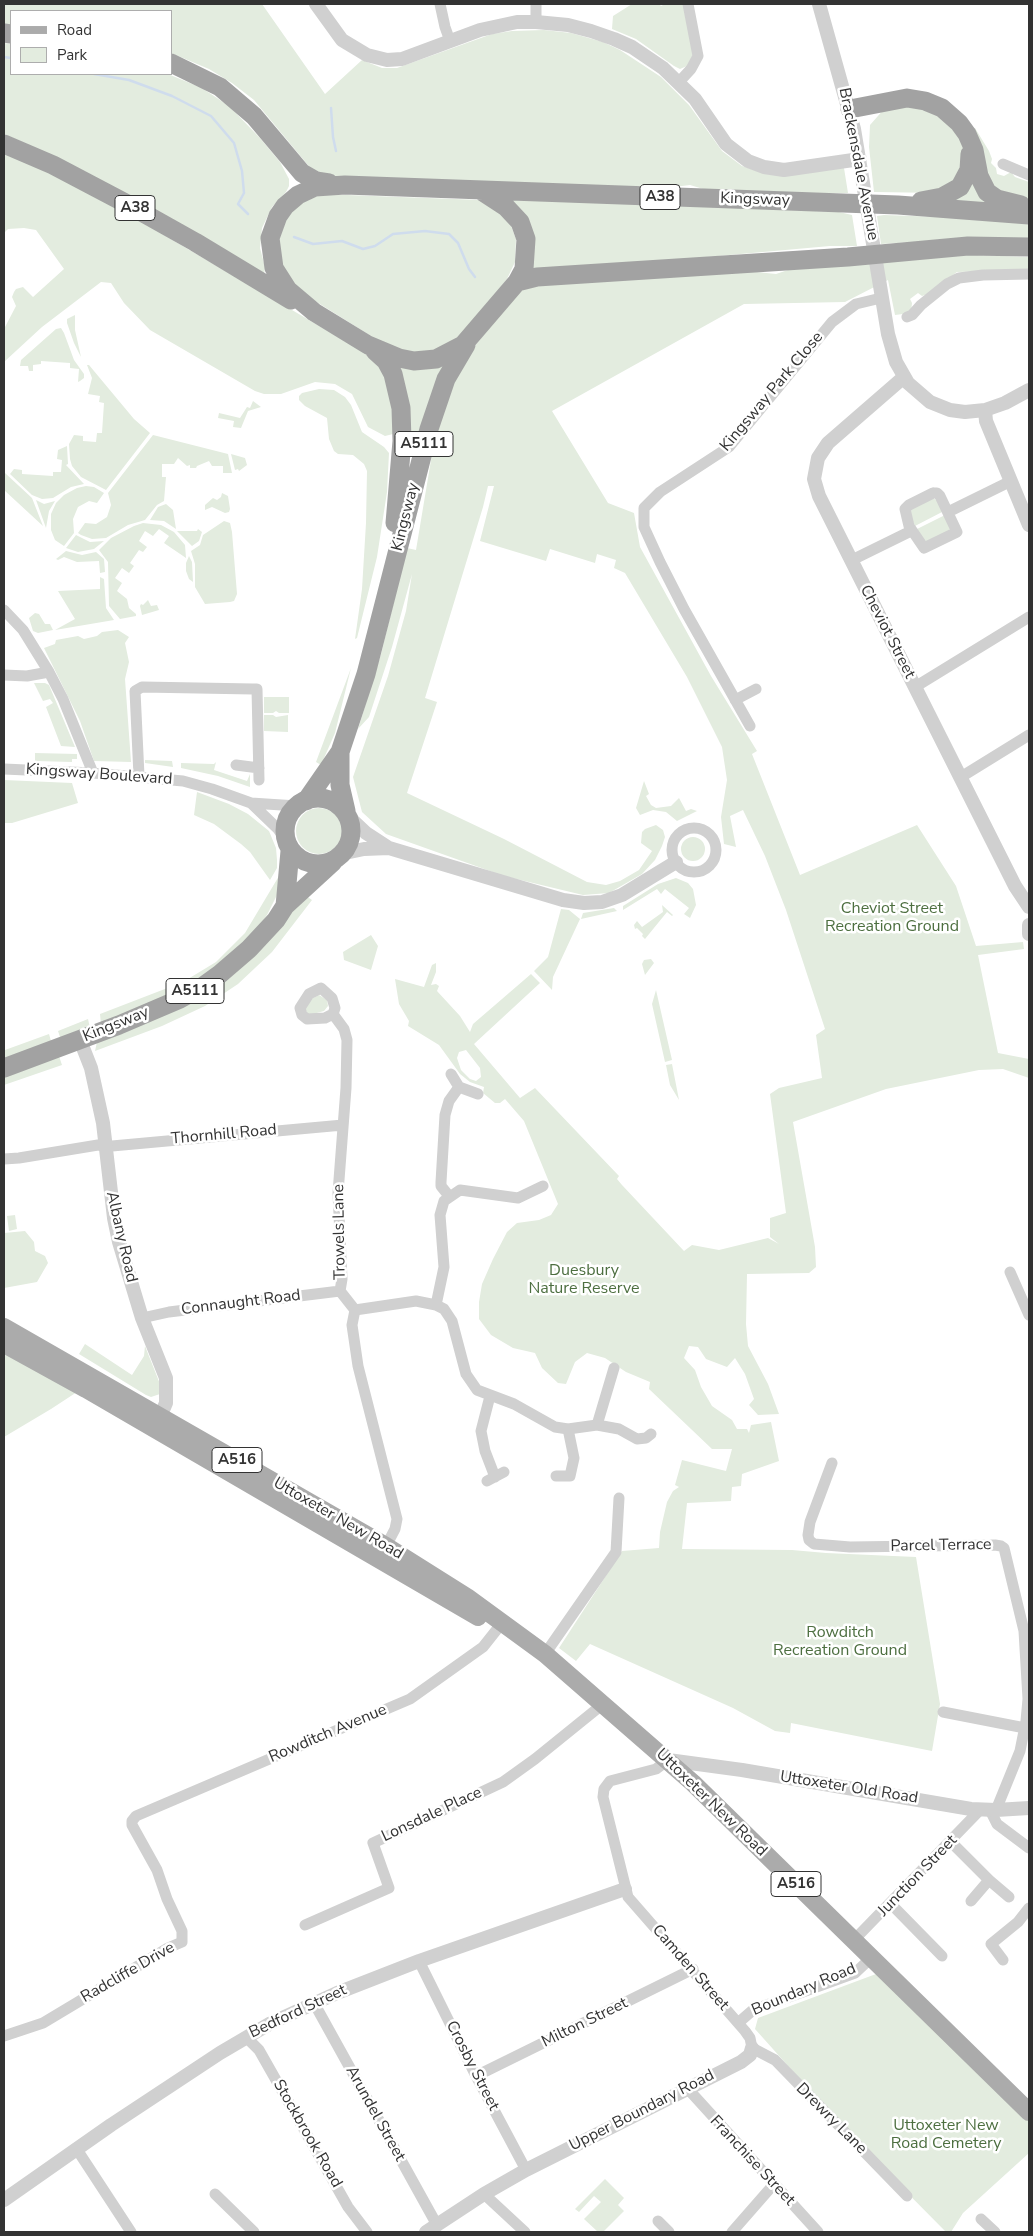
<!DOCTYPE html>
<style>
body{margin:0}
#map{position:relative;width:1033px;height:2236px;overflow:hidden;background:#fff;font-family:"Nunito Sans",sans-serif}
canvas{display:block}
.frame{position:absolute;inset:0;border:5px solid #333;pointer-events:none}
.legend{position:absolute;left:10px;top:10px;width:162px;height:65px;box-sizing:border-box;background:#fff;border:1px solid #adadad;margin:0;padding:6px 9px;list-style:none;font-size:15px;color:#333}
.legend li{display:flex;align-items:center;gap:10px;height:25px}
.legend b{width:25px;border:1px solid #adadad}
</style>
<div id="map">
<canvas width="1033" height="2236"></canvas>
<div class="frame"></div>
<ul class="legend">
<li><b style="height:6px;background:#ababab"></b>Road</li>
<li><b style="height:14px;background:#e3ecdf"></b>Park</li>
</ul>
</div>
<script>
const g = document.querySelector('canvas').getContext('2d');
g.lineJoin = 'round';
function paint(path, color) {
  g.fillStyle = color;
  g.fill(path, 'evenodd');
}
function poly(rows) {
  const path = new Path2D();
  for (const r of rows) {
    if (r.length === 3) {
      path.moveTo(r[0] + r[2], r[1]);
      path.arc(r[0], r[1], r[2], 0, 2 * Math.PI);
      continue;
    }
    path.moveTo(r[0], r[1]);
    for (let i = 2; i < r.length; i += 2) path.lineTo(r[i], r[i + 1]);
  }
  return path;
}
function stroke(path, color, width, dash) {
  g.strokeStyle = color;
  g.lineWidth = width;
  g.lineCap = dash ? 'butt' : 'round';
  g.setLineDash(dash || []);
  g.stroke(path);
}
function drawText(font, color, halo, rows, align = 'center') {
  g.font = font + ' "Nunito Sans",sans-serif';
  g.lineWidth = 5;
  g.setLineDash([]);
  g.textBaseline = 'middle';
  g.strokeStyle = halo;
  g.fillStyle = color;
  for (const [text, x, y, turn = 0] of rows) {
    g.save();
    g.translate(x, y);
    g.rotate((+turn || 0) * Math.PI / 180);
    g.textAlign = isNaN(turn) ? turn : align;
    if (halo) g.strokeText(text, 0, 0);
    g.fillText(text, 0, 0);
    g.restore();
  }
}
paint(poly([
 [4,4,262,4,325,94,362,60,382,68,397,68,492,34,512,31,544,30,571,33,603,42,620,50,661,77,689,105,722,151,742,166,760,172,844,168,848,193,720,194,690,185,650,190,337,177,312,170,254,100,232,83,209,69,171,53,171,11,11,11,11,27,4,26],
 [632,4,659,4,661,6,665,4,683,4,694,53,687,66,680,69,674,66,636,39,612,29,613,16],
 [4,43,11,44,11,74,168,74,202,88,229,106,260,138,280,162,289,179,289,186,286,192,272,207,262,228,260,248,265,267,264,276,56,157,4,134],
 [911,105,945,119,964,145,966,170,940,193,874,192,869,147,870,125,885,108],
 [970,128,975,128,989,151,992,159,991,163,996,168,997,174,1004,176,1011,172,1015,177,1029,182,1029,202,993,193],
 [4,151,41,168,140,221,362,351,380,365,390,383,397,433,385,436,368,427,352,394,335,384,315,382,281,394,264,394,255,391,150,330,124,303,111,283,101,282,42,327,4,362,4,329,16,306,12,297,14,292,16,289,23,287,33,297,64,269,36,230,24,228,8,229,4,233],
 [971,177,1001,205,942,201],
 [320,194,481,200,496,207,510,223,516,239,515,262,507,279,462,337,444,350,410,354,382,343,296,289,280,261,279,234,290,212,303,201],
 [509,199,839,212,852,215,857,246,830,246,528,273],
 [884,215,1029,220,1029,238,965,239,881,244,877,216],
 [950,254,1029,257,1029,270,957,272,928,294,922,296,918,293,910,299,912,303,911,313,895,315,888,280,845,302,744,304,552,411,608,503,634,513,640,547,711,676,757,751,752,754,800,875,917,825,956,886,976,946,1023,942,1024,949,978,955,998,1053,1029,1059,1029,1078,1003,1069,979,1070,886,1089,793,1122,815,1247,816,1267,809,1273,747,1274,746,1324,748,1346,768,1384,779,1414,758,1415,749,1405,754,1399,745,1374,735,1358,727,1367,706,1359,698,1347,689,1346,684,1358,695,1370,701,1387,712,1406,732,1420,737,1429,747,1429,749,1433,751,1425,771,1422,779,1461,742,1474,741,1486,732,1487,731,1501,687,1503,682,1549,792,1550,826,1553,916,1557,940,1704,932,1751,791,1723,790,1733,775,1731,733,1708,590,1644,576,1661,559,1648,622,1551,659,1548,660,1532,667,1502,673,1491,679,1487,675,1485,682,1460,726,1471,732,1449,712,1449,649,1389,650,1382,626,1372,605,1358,587,1353,575,1362,566,1384,558,1383,542,1368,535,1353,513,1348,491,1335,479,1319,479,1302,482,1284,493,1259,507,1232,517,1223,539,1220,551,1215,558,1204,524,1121,505,1099,500,1103,495,1103,483,1093,484,1087,470,1082,460,1074,439,1045,408,1026,409,1021,399,1004,395,979,424,987,432,965,436,963,436,972,431,985,436,984,439,986,437,991,460,1016,470,1032,473,1024,531,974,540,983,474,1044,520,1098,535,1088,619,1176,617,1179,622,1185,684,1251,692,1245,719,1250,768,1238,779,1244,770,1237,770,1218,786,1213,770,1094,779,1088,822,1078,816,1035,825,1029,786,910,765,856,743,810,730,816,736,847,724,844,721,817,727,780,722,747,687,677,625,573,614,568,616,560,597,554,595,563,550,549,546,561,480,541,494,486,488,486,483,507,425,698,437,702,407,793,504,839,587,882,606,885,620,881,639,870,652,851,641,843,642,832,645,829,656,825,663,830,665,837,662,846,655,860,642,874,609,893,583,895,504,876,386,834,362,812,353,777,388,676,406,611,412,574,392,647,369,717,358,729,381,654,407,548,416,550,437,424,453,378,466,358,511,298,529,284,747,271,776,274,806,264],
 [466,1050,480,1068,481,1077,476,1081,470,1079,461,1070,457,1058,459,1052],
 [75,315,75,330,81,357,74,343,67,323,67,319],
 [61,328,64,333,74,360,84,374,84,378,80,381,78,382,79,369,70,368,70,363,41,361,41,364,33,365,33,371,29,371,28,366,20,366,21,360,56,329],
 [448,362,418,436,412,435,410,434,399,365],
 [87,365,89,365,134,419,150,433,106,490,81,477,72,466,70,459,69,444,74,435,83,436,83,441,96,442,97,433,102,433,104,403,99,402,100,396,88,394,92,378],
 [319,389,334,390,345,397,351,405,362,432,384,447,389,453,387,492,377,557,357,638,355,639,362,589,366,523,367,471,364,464,353,455,338,454,334,451,329,439,327,418,305,406,299,400,299,396,302,393],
 [253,401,261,407,248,411,241,428,233,427,234,421,218,418,219,413,240,418,247,407,250,408],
 [153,435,228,454,232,473,223,473,223,466,212,466,209,461,197,466,196,468,190,468,190,465,187,466,178,458,174,464,162,464,162,477,166,477,164,501,157,505,145,520,128,525,106,538,92,539,81,535,78,533,85,523,96,524,107,517,111,505,108,493],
 [67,446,68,464,66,465,84,484,71,487,53,498,42,499,32,495,10,474,14,469,22,470,22,474,53,476,53,472,61,472,62,460,57,459,58,450],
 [231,454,245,458,247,465,239,471,238,469,235,470],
 [5,473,32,498,43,526,4,490],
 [86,486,94,487,104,493,97,503,89,501,78,507,73,519,74,533,64,546,55,540,51,530,51,514,56,503,64,495,77,488],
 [222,493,228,496,230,509,229,512,225,513,212,507,205,510,205,505,213,498,217,500,221,497],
 [932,498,939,501,944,511,915,526,910,515,912,508],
 [36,500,44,504,55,501,49,511,46,528],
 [166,504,173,510,176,529,164,521,150,520,158,507],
 [945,515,951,526,949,531,929,542,923,540,917,529],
 [224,521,230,523,232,532,237,594,234,601,230,602,205,604,195,587,195,564,191,551,200,545,203,535],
 [143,523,161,525,174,532,185,545,186,558,164,543,169,536,159,529,153,536,145,531,139,541,147,547,143,552,139,550,130,563,134,566,129,573,122,568,115,578,122,583,117,591,127,599,129,608,136,614,136,616,120,619,109,606,108,562,99,550,111,538,134,526],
 [198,529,202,532,199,541,192,546,177,531,197,531],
 [76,535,90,542,104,541,94,549,78,552,66,548],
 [66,551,82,555,96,552,104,559,105,572,100,573,99,561,77,562,64,557,58,560,56,559],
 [189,556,192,562,193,582,189,579,186,571,186,563],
 [100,577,104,579,106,608,114,620,55,630,75,619,58,591,100,589],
 [148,600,151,606,157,605,159,610,142,615,140,606,141,604,143,605],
 [35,613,39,614,45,624,50,624,53,630,38,633,33,631,29,618],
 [118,630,129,637,125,643,129,662,125,679,131,762,94,761,80,721,44,648,55,644,56,640,78,636,84,639,97,636,102,632],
 [351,668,335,733,321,765,316,762],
 [34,683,45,683,49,685,75,747,61,746,46,707,53,703,50,699,43,701],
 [264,697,289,697,289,713,279,713,276,711,273,713,264,713],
 [264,715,273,715,276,717,288,715,288,732,264,731],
 [35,753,77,754,77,759,72,759,72,762,35,761],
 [145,760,172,761,173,767,145,763],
 [216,762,214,770,247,781,250,774,250,787,218,776,181,768,181,763,214,764],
 [4,780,72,783,78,803,12,823,4,823],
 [644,781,649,794,646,796,651,805,656,808,671,806,679,798,686,811,691,809,697,811,677,821,666,812,653,810,640,815,636,808],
 [197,792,229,804,248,814,269,831,276,848,277,860,277,868,270,880,250,852,241,844,214,824,194,815],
 [319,831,23],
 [693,849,12],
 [279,876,278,893,267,915,243,948,208,977,101,1024,100,1014,183,982,216,962,245,933],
 [676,878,688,883,693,889,696,905,690,918,684,914,689,908,665,889,661,894,657,889,623,910,623,906,658,884],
 [305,895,312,900,272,952,238,984,205,1006,162,1026,95,1051,97,1042,216,988,232,976,253,956],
 [662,905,673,915,672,916,667,912,645,939,642,936,643,934,637,928,635,929,634,925,637,921,642,927,663,912],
 [614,908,617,911,581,919,583,913],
 [561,909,569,910,580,919,553,977,552,990,534,971,548,957],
 [371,935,378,946,371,970,344,960,343,952],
 [651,959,654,963,645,975,642,964,644,960],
 [656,990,672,1060,665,1062,652,1004],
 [319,995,327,1000,328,1006,324,1011,309,1015,306,1011,306,1007,311,999],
 [88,1019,90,1028,61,1040,58,1031],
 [49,1034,51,1041,4,1059,5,1050],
 [59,1056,62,1065,4,1085,4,1076],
 [672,1064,679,1100,670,1085,666,1065],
 [15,1215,17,1229,9,1231,7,1216],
 [25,1231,34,1242,35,1251,45,1256,48,1263,37,1282,4,1288,4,1233],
 [85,1344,132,1375,144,1356,145,1346,160,1384,160,1394,151,1397,146,1395,79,1354],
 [4,1349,77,1392,51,1409,4,1437],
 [876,1974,1029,2121,1029,2153,963,2213,951,2232,946,2232,850,2135,755,2029,758,2018],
 [605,2179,624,2198,618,2205,624,2211,603,2232,598,2232,584,2219,601,2202,594,2196,579,2212,575,2209]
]), '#e3ecdf');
stroke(poly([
 [4,57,11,58],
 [94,74,129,80,172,96,211,116,234,143,242,171,244,193,238,204,248,214],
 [331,108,333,137,336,151],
 [294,237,313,244,342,241,363,249,375,246,393,234,425,231,449,234,458,243,469,269,475,277]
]), '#cfdced', 2.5);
stroke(poly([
 [440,4,445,27,450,41],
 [536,22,536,4],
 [679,82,691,69,698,56,688,4],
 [1003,164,1029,175],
 [907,317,912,315,921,305,947,284,959,278,983,275,1029,274],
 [933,493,937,493,940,496,957,532,924,548,909,526,905,509,909,505,933,493],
 [948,512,1011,481],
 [852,560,911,531],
 [4,610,23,630,49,672,63,699,93,773],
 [4,675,27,676,49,672],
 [915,687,1029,617],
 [735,700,756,689],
 [750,726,684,609,660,562,644,527,644,508,660,492,729,447,832,322,856,304,881,298],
 [236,765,259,768],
 [4,769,93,773,183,781,212,789,251,803,297,806],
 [139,776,135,691,142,687,253,689,257,689,259,780],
 [961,777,1029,735],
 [251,803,278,829,285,839],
 [694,850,22],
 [333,1014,335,1008,332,998,321,988,309,994,300,1008,302,1015,307,1019,325,1018,333,1014,344,1029,347,1040,346,1088,338,1193,342,1279,340,1291,355,1310,352,1325,358,1366,397,1519,395,1529,383,1552],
 [451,1074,459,1087,478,1094],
 [4,1159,19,1158,98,1145,112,1146,343,1125],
 [449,1196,441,1186,441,1182,445,1115,449,1101,459,1087],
 [1010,1272,1029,1315],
 [436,1305,444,1267,440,1215,444,1201,460,1190,518,1198,543,1186],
 [355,1310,416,1301,436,1305,444,1309,452,1321,466,1374,477,1390,514,1404,555,1427,568,1429,597,1425,619,1429,637,1439,646,1438,651,1434],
 [142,1318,169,1312,340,1291],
 [490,1396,481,1431,485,1451,495,1477],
 [597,1425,614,1368],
 [832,1463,810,1522,808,1535,809,1540,814,1544,850,1547,995,1545,1001,1546,1004,1548,1024,1631,1028,1699,1026,1721,1020,1751,996,1810],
 [556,1476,570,1476,574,1458,568,1429],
 [487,1481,504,1472],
 [545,1654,616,1552,619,1498],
 [943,1712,1025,1728],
 [668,1760,656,1769,610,1781,604,1789,603,1797,628,1897,745,2031,750,2038,752,2048,775,2060,907,2196],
 [990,1810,997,1824,1029,1848],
 [951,1842,989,1880,971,1901],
 [989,1880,1009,1897],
 [891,1904,942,1956],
 [305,1925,389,1888,373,1843,503,1782,535,1759,603,1704],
 [854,1940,980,1810],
 [1003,1960,991,1944,1018,1922,1029,1908],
 [419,1961,476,2076,526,2170],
 [314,2003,437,2225],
 [738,2023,753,2010,855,1973,871,1958],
 [4,2036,43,2023,168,1948,182,1942,182,1931,167,1899,157,1870,132,1825,132,1821,136,1816,410,1699,483,1647,502,1623],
 [246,2037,259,2050,348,2207,367,2232],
 [476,2076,693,1969],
 [688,2089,818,2232],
 [76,2148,131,2232],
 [215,2194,254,2232],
 [484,2194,525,2232],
 [981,2219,995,2232],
 [658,2221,669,2232],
 [732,2232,774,2184]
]), '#d0d0d0', 11);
stroke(poly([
 [316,4,342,40,367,55,387,60,402,59,480,30,517,22,536,22,568,25,591,31,614,39,632,47,663,68,695,99,726,144,748,161,764,167,784,170,860,159],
 [819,4,854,129,888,334,896,362,908,383,930,402,950,410,965,412,985,410,986,421,1029,525],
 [904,377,828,443,818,458,814,479,819,496,1015,886,1029,907],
 [985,410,1005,403,1029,390],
 [350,818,366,833,389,848],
 [345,853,364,849,389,848,563,900,584,903,602,902,622,895,676,862],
 [1029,925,1029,934],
 [80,1040,91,1068,103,1123,114,1218,119,1242,142,1318,166,1378,166,1403,157,1424],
 [668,1760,742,1770,971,1809,996,1810,1029,1808],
 [4,2200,111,2125,220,2053,271,2023,337,1993,419,1961,625,1889],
 [426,2232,484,2194,526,2170,741,2062,750,2055,752,2048]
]), '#d0d0d0', 14);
stroke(poly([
 [4,1327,386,1546,467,1597,545,1654,693,1783,1029,2112],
 [4,1344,86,1389,478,1617]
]), '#ababab', 18);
stroke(poly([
 [4,33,11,34],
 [171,63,220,87,254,116,302,173,316,181,329,183],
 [850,109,907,98,925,101,942,108,959,123,967,134,974,150,979,176,987,192,997,199,1021,205],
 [4,144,53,165,129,205,195,242,291,300],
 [480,190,506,207,520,222,526,239,524,269,517,282,463,345,436,359,414,361,399,358,368,345,314,312,288,290,274,268,270,238,278,216,285,206,298,195,315,187,345,185,898,205,1029,215],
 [921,201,942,197,960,187,969,170,970,154],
 [517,282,537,277,848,257,968,246,1029,247],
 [375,351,386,361,393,374,401,408,402,441,395,523],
 [318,831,33],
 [306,801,340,752],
 [346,811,340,785,340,752,366,674,429,429,446,379,466,345],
 [285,906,290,851],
 [4,1068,119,1025,180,999,202,987,220,974,249,949,276,920,285,906,333,862]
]), '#a2a2a2', 19);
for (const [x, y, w] of [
 [660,197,40],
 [135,208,40],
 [424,444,58],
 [195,991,58],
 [237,1460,50],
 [796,1884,50]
]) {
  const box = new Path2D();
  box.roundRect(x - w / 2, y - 12.5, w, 25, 4);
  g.fillStyle = '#fff';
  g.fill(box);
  stroke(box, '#333', 1);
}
drawText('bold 15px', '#333', null, [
 ["A38",660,197],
 ["A38",135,208],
 ["A5111",424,444],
 ["A5111",195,991],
 ["A516",237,1460],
 ["A516",796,1884]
]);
drawText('16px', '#333', '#fff', [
 ["Brackensdale Avenue",858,164,79],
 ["Kingsway",755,200,2],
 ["Kingsway Park Close",772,392,-50],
 ["Kingsway",406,517,-76],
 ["Cheviot Street",887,632,63],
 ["Kingsway Boulevard",99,775,4],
 ["Kingsway",116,1025,-22],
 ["Thornhill Road",224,1135,-5],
 ["Trowels Lane",340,1232,-91],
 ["Albany Road",121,1237,77],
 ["Connaught Road",241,1303,-7],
 ["Uttoxeter New Road",338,1519,30],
 ["Parcel Terrace",941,1546,-1],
 ["Rowditch Avenue",328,1734,-23],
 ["Uttoxeter Old Road",849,1788,9],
 ["Uttoxeter New Road",711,1803,44],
 ["Lonsdale Place",432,1815,-25],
 ["Junction Street",918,1876,-46],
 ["Camden Street",690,1968,49],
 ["Radcliffe Drive",128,1973,-30],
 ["Boundary Road",804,1990,-23],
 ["Bedford Street",298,2012,-25],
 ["Milton Street",585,2023,-26],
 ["Crosby Street",472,2066,63],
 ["Upper Boundary Road",642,2111,-27],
 ["Arundel Street",375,2114,61],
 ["Drewry Lane",831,2119,45],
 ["Stockbrook Road",307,2134,60],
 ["Franchise Street",752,2161,47]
]);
drawText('16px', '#4d6f40', '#fff', [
 ["Cheviot Street",892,909],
 ["Recreation Ground",892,927],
 ["Duesbury",584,1271],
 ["Nature Reserve",584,1289],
 ["Rowditch",840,1633],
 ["Recreation Ground",840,1651],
 ["Uttoxeter New",946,2126],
 ["Road Cemetery",946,2144]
]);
</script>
